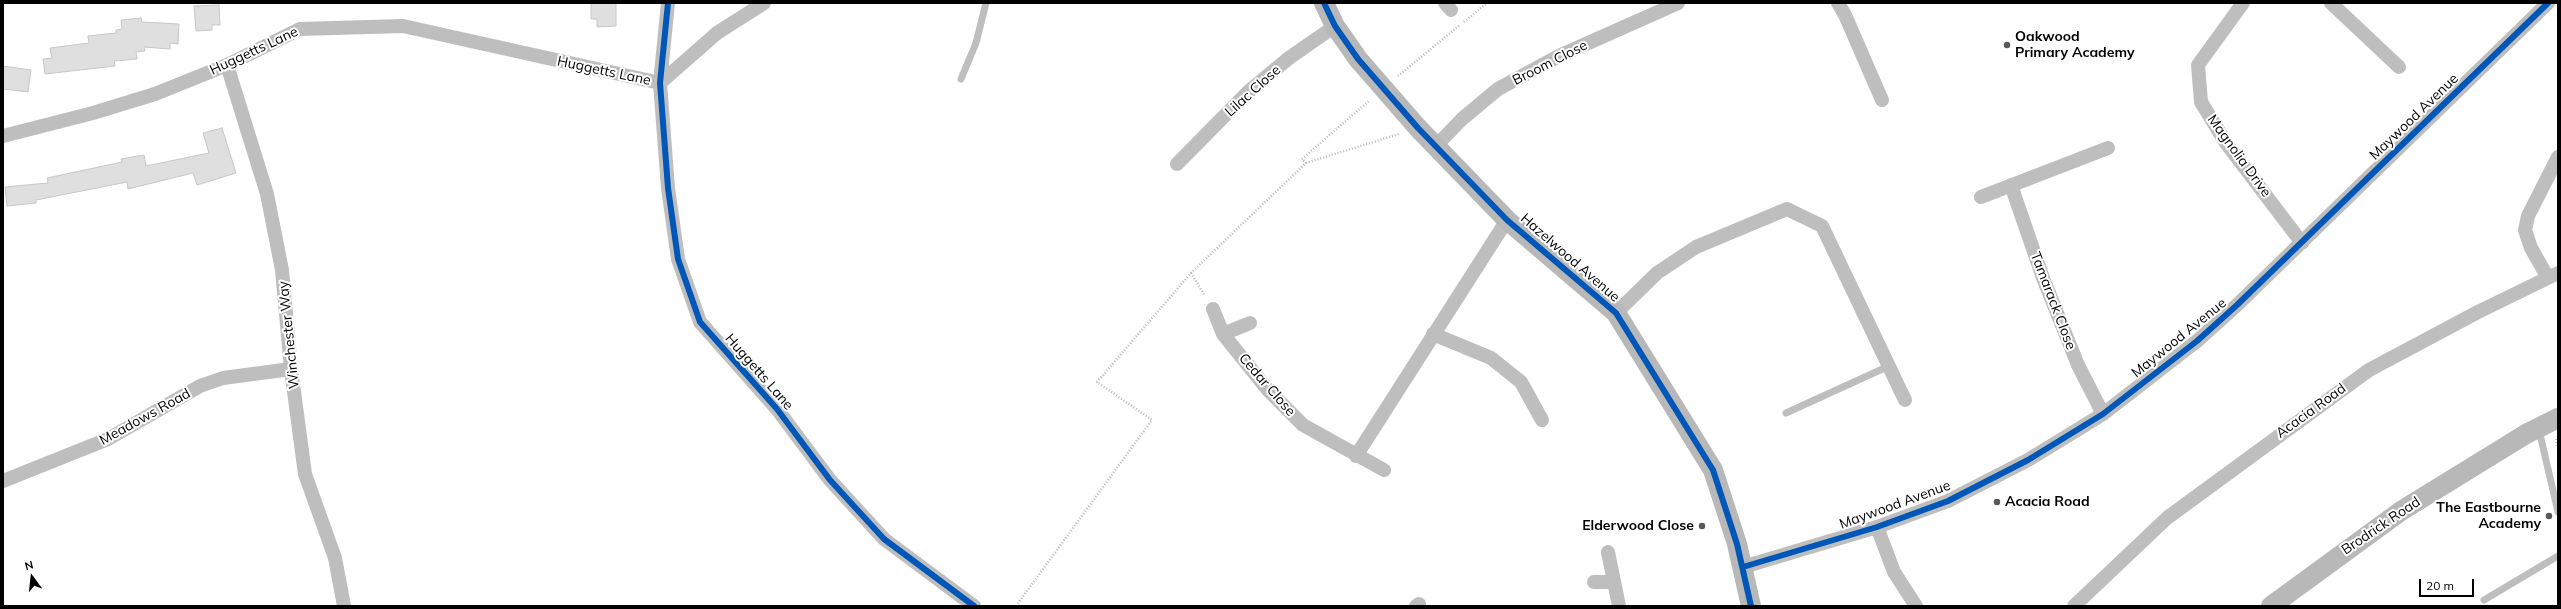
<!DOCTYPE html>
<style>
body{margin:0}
#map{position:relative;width:2561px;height:609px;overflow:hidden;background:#fff;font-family:Mulish,sans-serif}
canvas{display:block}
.frame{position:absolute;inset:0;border:4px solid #000;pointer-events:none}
.north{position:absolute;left:12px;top:557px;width:40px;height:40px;-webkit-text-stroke:3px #fff;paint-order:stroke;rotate:345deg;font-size:11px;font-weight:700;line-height:16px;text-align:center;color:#000}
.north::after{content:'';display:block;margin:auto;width:14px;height:18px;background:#000;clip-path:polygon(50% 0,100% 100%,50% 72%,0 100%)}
.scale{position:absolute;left:2419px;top:579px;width:55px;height:18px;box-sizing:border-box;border:2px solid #000;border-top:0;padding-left:5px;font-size:12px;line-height:14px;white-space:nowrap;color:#000;-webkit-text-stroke:3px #fff;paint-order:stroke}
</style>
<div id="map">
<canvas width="2561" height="609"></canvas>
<div class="frame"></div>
<div class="north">N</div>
<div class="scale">20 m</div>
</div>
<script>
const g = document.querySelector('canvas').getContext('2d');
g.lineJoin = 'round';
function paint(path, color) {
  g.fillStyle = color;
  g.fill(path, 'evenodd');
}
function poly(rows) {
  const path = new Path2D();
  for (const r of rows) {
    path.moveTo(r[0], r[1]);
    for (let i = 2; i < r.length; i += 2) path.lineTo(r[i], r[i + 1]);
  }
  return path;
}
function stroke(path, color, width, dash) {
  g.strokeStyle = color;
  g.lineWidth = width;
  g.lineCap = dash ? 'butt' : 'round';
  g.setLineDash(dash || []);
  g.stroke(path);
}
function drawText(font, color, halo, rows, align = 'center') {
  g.font = font + ' Mulish,sans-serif';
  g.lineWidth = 4;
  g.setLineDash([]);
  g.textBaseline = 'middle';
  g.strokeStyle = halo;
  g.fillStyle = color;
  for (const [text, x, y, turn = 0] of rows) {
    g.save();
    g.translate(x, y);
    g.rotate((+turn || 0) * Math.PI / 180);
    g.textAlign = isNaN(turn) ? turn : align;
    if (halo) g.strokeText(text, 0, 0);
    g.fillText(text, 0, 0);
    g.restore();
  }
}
const building = poly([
 [591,3,616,3,616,26,597,27,597,19,591,19,591,3],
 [219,5,220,25,212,25,212,30,196,31,194,6,219,5],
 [141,18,142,22,179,24,178,44,170,43,170,49,144,47,145,51,136,52,137,59,114,61,115,66,45,74,43,59,52,58,50,48,89,43,88,36,116,33,116,30,122,29,121,20,141,18],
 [3,66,31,70,28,92,3,89,3,66],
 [222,128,236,173,197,185,193,173,128,189,127,182,36,200,36,203,7,206,5,187,48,183,47,178,122,162,121,159,144,155,146,166,209,153,203,133,222,128]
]);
paint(building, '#dfdfdf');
stroke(building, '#c7c7c7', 1);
stroke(poly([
 [1464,22,1487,3],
 [1398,76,1460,25],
 [1306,163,1399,134],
 [1191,273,1205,296],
 [2556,439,2558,447],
 [1016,606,1152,420,1097,382,1191,273,1306,163,1302,159,1370,100]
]), '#b9b9b9', 2.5, [1, 2]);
stroke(poly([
 [961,79,976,43,986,3],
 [1786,413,1889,366],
 [2539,430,2558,512],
 [2484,600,2558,556]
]), '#bebebe', 7);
stroke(poly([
 [668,3,660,83,668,188,678,259,700,322,777,409,830,480,884,539,974,606],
 [1445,3,1451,10],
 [1838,3,1845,15,1882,100],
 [2243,3,2198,65,2201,102,2226,143,2302,243],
 [2331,3,2399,67],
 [227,65,267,194,282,270,291,369,305,474,335,558,344,606],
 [660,83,717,33,764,3],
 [3,136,93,113,155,94,227,65,300,29,403,26,660,83],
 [1437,145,1462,119,1498,89,1559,56,1678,3],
 [1177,164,1248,92,1289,58,1335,26],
 [2011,185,2043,278,2078,365,2103,414],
 [1981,197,2108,148],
 [2548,278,2531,248,2525,230,2528,216,2558,157],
 [1213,309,1223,334,1268,390,1303,425,1384,470],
 [1616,313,1657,273,1696,247,1787,209,1822,226,1905,400],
 [1223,334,1250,323],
 [1433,334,1491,358,1521,382,1542,420],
 [1356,456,1507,220],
 [3,481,108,439,200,386,223,378,291,369],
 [1877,527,1894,572,1916,606],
 [1608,552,1619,606],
 [1743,567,1877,527,1948,501,2028,460,2103,414,2197,341,2237,305,2548,3],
 [1594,582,1613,582],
 [1416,606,1419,604],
 [2074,606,2167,518,2369,370,2478,312,2558,273]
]), '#bebebe', 14);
stroke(poly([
 [1324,3,1335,26,1358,59,1418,128,1507,220,1616,313,1713,470,1737,544,1751,606],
 [2271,606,2401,511,2526,434,2558,418]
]), '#b8b8b8', 20);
stroke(poly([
 [668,3,660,83,668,188,678,259,700,322,777,409,830,480,884,539,974,606],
 [1324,3,1335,26,1358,59,1418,128,1507,220,1616,313,1713,470,1737,544,1751,606],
 [1743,567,1877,527,1948,501,2028,460,2103,414,2197,341,2237,305,2548,3]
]), '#0057b8', 6);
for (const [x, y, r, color] of [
 [2007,45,4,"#595959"],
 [1997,502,4,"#595959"],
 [2549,516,4,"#595959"],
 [1702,526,4,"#595959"]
]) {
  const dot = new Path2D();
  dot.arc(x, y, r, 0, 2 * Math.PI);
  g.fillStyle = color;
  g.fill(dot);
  stroke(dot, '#fff', 1.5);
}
drawText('bold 14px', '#000', '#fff', [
 ["Oakwood",2015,37],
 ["Primary Academy",2015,53],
 ["Acacia Road",2005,502],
 ["The Eastbourne",2541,508,"right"],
 ["Academy",2541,524,"right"],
 ["Elderwood Close",1694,526,"right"]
], 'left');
drawText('14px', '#000', '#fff', [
 ["Huggetts Lane",254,51,-25],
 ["Broom Close",1550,63,-27],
 ["Huggetts Lane",604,71,12],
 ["Lilac Close",1253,91,-42],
 ["Maywood Avenue",2414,117,-44],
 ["Magnolia Drive",2239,156,54],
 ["Hazelwood Avenue",1570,258,41],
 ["Tamarack Close",2053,301,69],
 ["Winchester Way",289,335,-96],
 ["Maywood Avenue",2179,338,-39],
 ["Huggetts Lane",759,372,49],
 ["Cedar Close",1267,385,49],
 ["Acacia Road",2311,411,-36],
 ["Meadows Road",145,417,-29],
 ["Maywood Avenue",1895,505,-20],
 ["Brodrick Road",2381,526,-34]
]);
</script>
